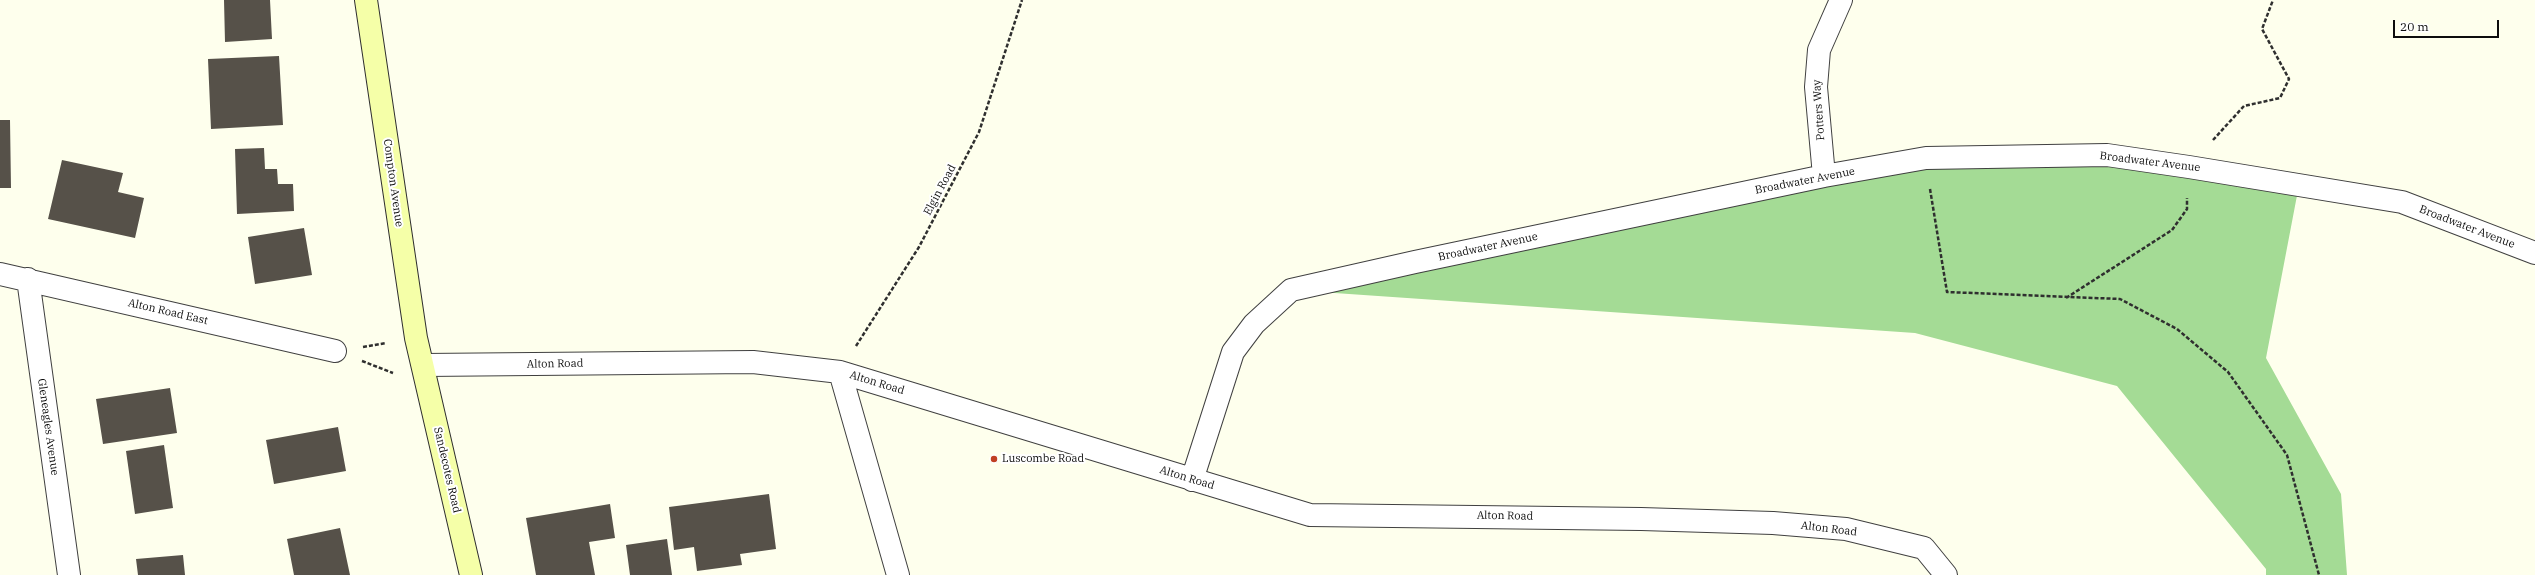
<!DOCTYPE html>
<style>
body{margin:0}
#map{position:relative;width:2535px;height:575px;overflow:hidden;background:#feffed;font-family:"IBM Plex Serif",serif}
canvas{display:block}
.scale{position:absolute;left:2393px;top:20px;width:106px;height:18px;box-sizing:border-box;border:2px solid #0d0d0d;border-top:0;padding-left:5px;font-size:12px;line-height:14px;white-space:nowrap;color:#0d0d0d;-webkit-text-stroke:3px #fff;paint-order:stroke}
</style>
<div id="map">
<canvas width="2535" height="575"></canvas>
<div class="scale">20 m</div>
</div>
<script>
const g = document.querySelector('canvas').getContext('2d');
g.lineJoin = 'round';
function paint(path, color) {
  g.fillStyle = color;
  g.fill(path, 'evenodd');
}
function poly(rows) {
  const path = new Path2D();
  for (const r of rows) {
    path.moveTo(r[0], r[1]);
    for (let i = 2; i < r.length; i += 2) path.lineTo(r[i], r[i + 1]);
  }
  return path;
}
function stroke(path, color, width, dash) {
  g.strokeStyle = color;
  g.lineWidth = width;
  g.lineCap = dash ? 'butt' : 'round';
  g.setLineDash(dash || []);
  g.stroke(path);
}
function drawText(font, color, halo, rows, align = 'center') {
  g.font = font + ' "IBM Plex Serif",serif';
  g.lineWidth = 4;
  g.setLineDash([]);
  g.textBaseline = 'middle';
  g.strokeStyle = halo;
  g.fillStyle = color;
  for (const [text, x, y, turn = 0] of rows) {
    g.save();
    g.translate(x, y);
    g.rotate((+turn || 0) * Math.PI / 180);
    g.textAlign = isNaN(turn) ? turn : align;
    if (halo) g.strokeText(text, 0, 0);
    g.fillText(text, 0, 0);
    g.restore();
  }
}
paint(poly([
 [2107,155,2299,185,2266,358,2341,494,2347,575,2266,575,2266,569,2117,386,1915,333,1291,290,1824,176]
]), '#a4db95');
paint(poly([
 [224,0,270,0,272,39,225,42],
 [279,56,283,125,211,129,208,59],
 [0,120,10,120,11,188,0,188],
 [264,148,265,169,277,169,278,184,293,184,294,211,237,214,235,149],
 [62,160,123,173,118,192,144,198,135,238,48,219],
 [304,228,312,275,255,284,248,237],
 [170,388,177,433,103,444,96,399],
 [338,427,346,471,274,484,266,440],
 [164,445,173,508,135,514,126,451],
 [769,494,776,549,740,554,742,565,697,571,694,547,674,550,669,507],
 [610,504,615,538,589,542,595,575,536,575,526,518],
 [340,528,350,575,294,575,287,539],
 [667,539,672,575,630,575,626,545],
 [183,555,185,575,138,575,136,559]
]), '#565149');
const street = poly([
 [1824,176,1816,87,1819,50,1841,0],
 [0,274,335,351],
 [28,279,69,575],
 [424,365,753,362,840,372,1310,515,1641,519,1773,523,1846,529,1924,548,1946,575],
 [840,372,898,575],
 [1192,480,1233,352,1254,324,1291,290,1415,262,1824,176,1926,158,2107,155,2189,167,2402,202,2535,253]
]);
const secondary = poly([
 [366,0,416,338,471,575]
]);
stroke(street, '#404040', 24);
stroke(secondary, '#2f2f2f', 24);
stroke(poly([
 [2213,140,2244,106,2280,98,2289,79,2262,29,2273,0],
 [1930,189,1947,292,2120,299,2177,329,2228,372,2287,455,2319,575],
 [2066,298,2172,230,2187,209,2187,198],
 [856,346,919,247,979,132,1022,0],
 [363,347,386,343],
 [362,361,393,373]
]), '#2f2f2f', 2.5, [4, 2]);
stroke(street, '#fff', 22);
stroke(secondary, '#f5ffa8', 22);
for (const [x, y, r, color] of [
 [994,459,4,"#c03f22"]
]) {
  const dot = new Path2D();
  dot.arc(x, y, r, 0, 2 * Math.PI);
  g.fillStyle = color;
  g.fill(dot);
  stroke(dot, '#fff', 1.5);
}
drawText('11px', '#0d0d0d', '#fff', [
 ["Potters Way",1819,110,-94],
 ["Broadwater Avenue",2150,162,7],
 ["Broadwater Avenue",1805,181,-11],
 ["Compton Avenue",393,183,82],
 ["Elgin Road",940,190,-62],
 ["Broadwater Avenue",2467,227,21],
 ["Broadwater Avenue",1488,247,-12],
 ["Alton Road East",168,312,13],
 ["Alton Road",555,364,-1],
 ["Alton Road",877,383,17],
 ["Gleneagles Avenue",48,427,82],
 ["Sandecotes Road",447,470,77],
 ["Alton Road",1187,478,17],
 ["Alton Road",1505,516,1],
 ["Alton Road",1829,529,7]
]);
drawText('11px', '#0d0d0d', '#fff', [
 ["Luscombe Road",1002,459]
], 'left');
</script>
